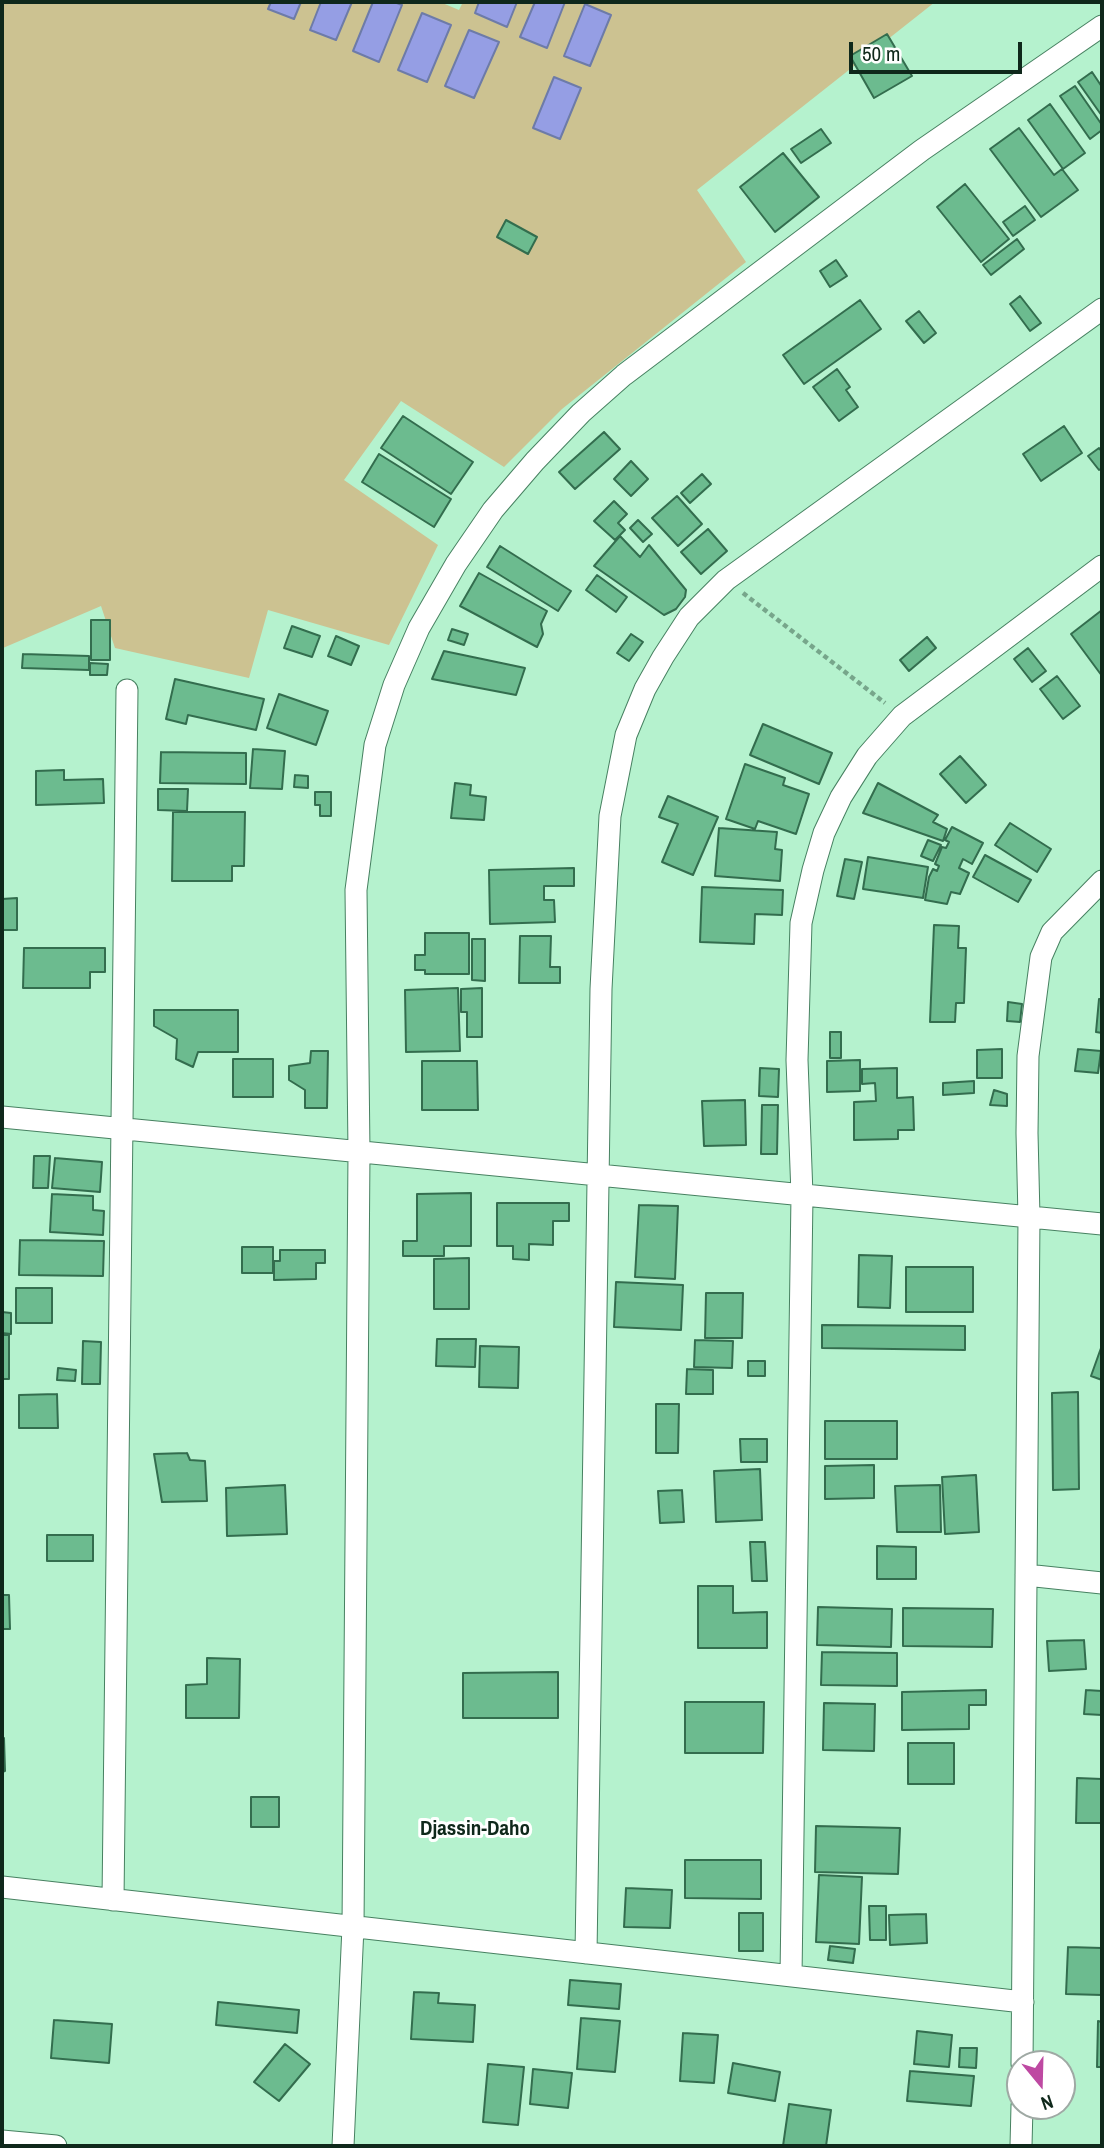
<!DOCTYPE html>
<style>
body{margin:0}
#map{position:relative;width:1104px;height:2148px;overflow:hidden;background:#b5f2ce;font-family:"Archivo Narrow",sans-serif}
canvas{display:block}
.frame{position:absolute;inset:0;border:4px solid #0f281b;pointer-events:none}
.north{position:absolute;left:1006px;top:2050px;width:70px;height:70px;box-sizing:border-box;background:#fff;border:2px solid #9fa9a4;border-radius:50%;rotate:161deg;font-size:19px;font-weight:700;line-height:28px;text-align:center;color:#0f281b}
.north::after{content:'';display:block;margin:auto;width:24px;height:32px;background:#be49a2;clip-path:polygon(50% 0,100% 100%,50% 72%,0 100%)}
.scale{position:absolute;left:849px;top:42px;width:173px;height:32px;box-sizing:border-box;border:4px solid #0f281b;border-top:0;padding-left:9px;font-size:21px;line-height:24px;white-space:nowrap;color:#0f281b;-webkit-text-stroke:5px #fff;paint-order:stroke}
</style>
<div id="map">
<canvas width="1104" height="2148"></canvas>
<div class="frame"></div>
<div class="north">N</div>
<div class="scale">50 m</div>
</div>
<script>
const g = document.querySelector('canvas').getContext('2d');
g.lineJoin = 'round';
function paint(path, color) {
  g.fillStyle = color;
  g.fill(path, 'evenodd');
}
function poly(rows) {
  const path = new Path2D();
  for (const r of rows) {
    path.moveTo(r[0], r[1]);
    for (let i = 2; i < r.length; i += 2) path.lineTo(r[i], r[i + 1]);
  }
  return path;
}
function stroke(path, color, width, dash) {
  g.strokeStyle = color;
  g.lineWidth = width;
  g.lineCap = dash ? 'butt' : 'round';
  g.setLineDash(dash || []);
  g.stroke(path);
}
function drawText(font, color, halo, rows, align = 'center') {
  g.font = font + ' "Archivo Narrow",sans-serif';
  g.lineWidth = 6;
  g.setLineDash([]);
  g.textBaseline = 'middle';
  g.strokeStyle = halo;
  g.fillStyle = color;
  for (const [text, x, y, turn = 0] of rows) {
    g.save();
    g.translate(x, y);
    g.rotate((+turn || 0) * Math.PI / 180);
    g.textAlign = isNaN(turn) ? turn : align;
    if (halo) g.strokeText(text, 0, 0);
    g.fillText(text, 0, 0);
    g.restore();
  }
}
paint(poly([
 [2,2,271,2,268,8,294,19,301,2,321,2,310,30,336,40,352,2,373,2,353,51,402,5,394,2,440,2,459,10,463,2,479,2,475,13,506,26,517,2,535,2,521,37,546,47,565,2,935,2,697,190,746,262,562,409,504,467,401,401,344,480,438,545,389,645,268,610,249,678,115,648,101,606,3,648,3,704,2,704]
]), '#ccc291');
const water = poly([
 [271,2,301,2,294,19,268,9,271,2],
 [321,2,352,2,336,40,310,30,321,2],
 [373,2,394,2,402,5,379,62,353,51,373,2],
 [479,2,517,2,507,27,475,13,479,2],
 [535,2,565,2,547,48,520,37,535,2],
 [585,4,611,15,590,66,564,56,585,4],
 [422,13,451,25,427,82,398,70,422,13],
 [469,30,499,42,474,98,445,86,469,30],
 [554,77,581,88,560,139,533,128,554,77]
]);
paint(water, '#959ee4');
stroke(water, '#6d7ba8', 2);
const building = poly([
 [887,34,912,76,874,98,850,56,887,34],
 [1092,72,1102,87,1102,116,1078,82,1092,72],
 [1075,86,1102,125,1102,130,1090,139,1060,96,1075,86],
 [1050,104,1085,153,1063,169,1028,120,1050,104],
 [1019,128,1054,175,1062,169,1078,190,1041,217,990,149,1019,128],
 [821,129,831,143,801,163,791,149,821,129],
 [783,153,819,197,775,232,740,187,783,153],
 [965,184,1009,239,981,262,937,207,965,184],
 [1025,206,1035,220,1013,236,1003,222,1025,206],
 [506,220,537,237,528,254,497,237,506,220],
 [1017,239,1024,249,991,275,983,265,1017,239],
 [836,260,847,276,830,287,820,271,836,260],
 [1020,296,1041,323,1030,331,1010,304,1020,296],
 [860,300,881,329,804,384,783,355,860,300],
 [919,311,936,333,924,343,906,321,919,311],
 [837,369,850,387,846,390,858,407,839,421,813,387,837,369],
 [403,416,473,462,451,494,381,448,403,416],
 [1064,426,1082,453,1041,481,1023,454,1064,426],
 [604,432,620,449,575,489,559,472,604,432],
 [1099,448,1102,452,1102,468,1099,470,1088,456,1099,448],
 [379,454,451,499,434,527,362,482,379,454],
 [631,461,648,479,631,496,614,479,631,461],
 [702,474,711,484,690,503,681,493,702,474],
 [677,496,702,524,678,546,652,518,677,496],
 [614,501,627,514,618,523,625,530,615,540,594,521,614,501],
 [638,520,652,534,643,542,630,528,638,520],
 [708,529,727,551,701,574,681,552,708,529],
 [620,536,640,557,649,545,686,590,685,597,676,609,664,615,594,566,620,536],
 [500,546,571,591,558,611,487,567,500,546],
 [479,573,547,611,541,624,543,634,537,647,460,606,479,573],
 [597,575,627,597,616,612,586,590,597,575],
 [1102,610,1102,676,1071,634,1102,610],
 [91,620,110,620,110,660,91,660,91,620],
 [292,626,320,636,312,657,284,648,292,626],
 [452,629,468,634,464,645,448,640,452,629],
 [631,634,643,642,629,661,617,653,631,634],
 [336,636,359,646,351,665,328,656,336,636],
 [927,637,936,648,909,671,900,660,927,637],
 [1028,648,1046,671,1032,682,1014,659,1028,648],
 [444,651,525,668,516,695,432,679,444,651],
 [23,654,89,656,89,670,22,668,23,654],
 [90,663,108,664,107,675,90,675,90,663],
 [1057,676,1080,706,1063,719,1040,689,1057,676],
 [175,679,264,699,256,730,188,715,186,724,166,719,175,679],
 [279,694,328,711,316,745,267,728,279,694],
 [763,724,832,753,819,784,750,755,763,724],
 [253,749,285,751,282,789,250,788,253,749],
 [161,752,246,753,246,784,160,783,161,752],
 [960,756,986,785,966,803,940,774,960,756],
 [745,764,785,778,783,785,809,794,796,834,758,821,755,829,726,819,745,764],
 [64,770,64,780,103,779,104,803,36,805,36,771,64,770],
 [295,775,308,776,308,788,294,787,295,775],
 [455,783,471,785,470,795,486,797,484,820,451,818,455,783],
 [878,783,938,815,933,822,947,829,943,841,863,813,878,783],
 [158,789,188,789,187,811,158,810,158,789],
 [315,792,331,792,331,816,320,816,320,805,315,805,315,792],
 [668,796,718,817,693,875,662,862,678,824,659,817,668,796],
 [173,812,245,812,244,866,232,866,232,881,172,881,173,812],
 [1010,823,1051,849,1037,872,995,845,1010,823],
 [952,827,983,843,972,864,963,859,959,868,969,873,960,894,951,892,947,904,925,900,929,877,933,869,937,871,939,866,935,864,942,847,946,848,949,842,945,840,952,827],
 [719,828,777,832,775,849,782,850,780,881,715,876,719,828],
 [928,840,941,845,933,861,921,856,928,840],
 [985,855,1031,880,1018,902,973,877,985,855],
 [868,857,928,867,923,898,863,889,868,857],
 [845,859,862,862,854,899,837,896,845,859],
 [574,868,574,886,544,886,544,900,554,900,555,922,490,924,489,870,574,868],
 [702,887,783,890,782,915,755,914,754,944,700,942,702,887],
 [17,898,17,930,2,930,2,899,17,898],
 [934,925,959,926,958,948,966,948,964,1003,956,1003,955,1022,930,1022,934,925],
 [425,933,469,933,469,974,425,974,425,970,415,970,415,955,425,955,425,933],
 [520,936,551,936,550,967,560,967,560,983,519,983,520,936],
 [472,939,485,939,485,981,472,980,472,939],
 [24,948,105,948,105,972,90,972,90,988,23,988,24,948],
 [458,988,460,1051,406,1052,405,990,458,988],
 [482,988,482,1037,467,1037,467,1012,461,1012,461,989,482,988],
 [1099,999,1102,999,1102,1033,1096,1032,1099,999],
 [1008,1002,1022,1004,1020,1022,1007,1021,1008,1002],
 [154,1010,238,1010,238,1052,198,1052,193,1067,176,1059,177,1039,154,1026,154,1010],
 [830,1032,841,1032,841,1058,830,1058,830,1032],
 [1002,1049,1002,1078,977,1078,977,1050,1002,1049],
 [1078,1049,1101,1051,1098,1073,1075,1071,1078,1049],
 [311,1051,328,1051,327,1108,305,1108,305,1090,289,1080,289,1066,310,1063,311,1051],
 [233,1059,273,1059,273,1097,233,1097,233,1059],
 [860,1060,860,1091,827,1092,827,1061,860,1060],
 [422,1061,477,1061,478,1110,422,1110,422,1061],
 [760,1068,779,1069,778,1097,759,1096,760,1068],
 [897,1068,897,1098,913,1097,914,1130,898,1130,898,1139,854,1140,854,1102,876,1101,875,1083,862,1084,862,1069,897,1068],
 [974,1081,974,1093,943,1095,943,1083,974,1081],
 [994,1090,1007,1094,1007,1106,990,1105,994,1090],
 [745,1100,746,1145,704,1146,702,1101,745,1100],
 [762,1105,778,1105,777,1154,761,1154,762,1105],
 [34,1156,50,1156,48,1188,33,1188,34,1156],
 [55,1158,102,1162,100,1192,52,1188,55,1158],
 [471,1193,471,1246,444,1246,444,1256,403,1256,403,1241,417,1241,417,1194,471,1193],
 [52,1194,93,1196,93,1210,104,1211,103,1235,50,1232,52,1194],
 [497,1203,569,1203,569,1221,553,1221,553,1245,529,1244,529,1260,513,1259,513,1246,497,1246,497,1203],
 [639,1205,678,1206,675,1279,635,1277,639,1205],
 [20,1240,104,1241,103,1276,19,1275,20,1240],
 [242,1247,273,1247,273,1273,242,1273,242,1247],
 [280,1250,325,1250,325,1263,316,1263,316,1279,274,1280,274,1261,280,1261,280,1250],
 [859,1255,892,1256,890,1308,858,1307,859,1255],
 [469,1258,469,1309,434,1309,434,1259,469,1258],
 [906,1267,973,1267,973,1312,906,1312,906,1267],
 [616,1282,683,1285,681,1330,614,1327,616,1282],
 [16,1288,52,1288,52,1323,16,1323,16,1288],
 [706,1293,743,1293,742,1338,705,1338,706,1293],
 [2,1312,11,1313,11,1334,2,1333,2,1312],
 [822,1325,965,1326,965,1350,822,1348,822,1325],
 [2,1335,9,1335,9,1379,2,1379,2,1335],
 [437,1339,476,1339,475,1367,436,1366,437,1339],
 [695,1340,733,1341,732,1368,694,1367,695,1340],
 [83,1341,101,1342,100,1384,82,1384,83,1341],
 [480,1346,519,1347,518,1388,479,1387,480,1346],
 [1101,1348,1102,1349,1102,1380,1091,1376,1101,1348],
 [748,1361,765,1361,765,1376,748,1376,748,1361],
 [58,1368,76,1370,75,1381,57,1380,58,1368],
 [687,1369,713,1370,713,1394,686,1394,687,1369],
 [1078,1392,1079,1489,1053,1490,1052,1393,1078,1392],
 [57,1394,58,1428,19,1428,19,1395,57,1394],
 [656,1404,679,1404,678,1453,656,1453,656,1404],
 [825,1421,897,1421,897,1459,825,1459,825,1421],
 [740,1439,767,1439,767,1462,741,1462,740,1439],
 [187,1453,190,1460,205,1461,207,1501,162,1502,154,1454,187,1453],
 [874,1465,874,1498,825,1499,825,1466,874,1465],
 [760,1469,762,1520,716,1522,714,1471,760,1469],
 [976,1475,979,1532,945,1534,942,1477,976,1475],
 [285,1485,287,1534,227,1536,226,1488,285,1485],
 [940,1485,941,1532,897,1532,895,1486,940,1485],
 [682,1490,684,1522,660,1523,658,1491,682,1490],
 [47,1535,93,1535,93,1561,47,1561,47,1535],
 [750,1542,765,1542,767,1581,752,1581,750,1542],
 [877,1546,916,1547,916,1579,877,1579,877,1546],
 [698,1586,733,1586,733,1613,767,1612,767,1648,698,1648,698,1586],
 [2,1595,9,1595,10,1629,2,1629,2,1595],
 [818,1607,892,1609,891,1647,817,1645,818,1607],
 [903,1608,993,1609,992,1647,903,1646,903,1608],
 [1084,1640,1086,1669,1049,1671,1047,1641,1084,1640],
 [822,1652,897,1653,897,1686,821,1685,822,1652],
 [207,1658,240,1659,239,1718,186,1718,186,1685,207,1684,207,1658],
 [558,1672,558,1718,463,1718,463,1673,558,1672],
 [986,1690,986,1705,969,1705,969,1729,902,1730,902,1692,986,1690],
 [1086,1690,1102,1691,1102,1715,1084,1714,1086,1690],
 [685,1702,764,1702,763,1753,685,1753,685,1702],
 [824,1703,875,1704,874,1751,823,1750,824,1703],
 [2,1738,4,1738,5,1771,2,1772,2,1738],
 [908,1743,954,1743,954,1784,908,1784,908,1743],
 [1077,1778,1102,1779,1102,1823,1076,1823,1077,1778],
 [251,1797,279,1797,279,1827,251,1827,251,1797],
 [816,1826,900,1828,898,1874,815,1872,816,1826],
 [685,1860,761,1860,761,1899,685,1898,685,1860],
 [819,1875,862,1877,859,1944,816,1942,819,1875],
 [626,1888,672,1890,670,1928,624,1927,626,1888],
 [869,1906,886,1906,886,1940,870,1940,869,1906],
 [739,1913,763,1913,763,1951,739,1951,739,1913],
 [926,1914,927,1943,890,1945,889,1915,926,1914],
 [830,1946,855,1949,853,1963,828,1960,830,1946],
 [1068,1947,1102,1948,1102,1995,1066,1994,1068,1947],
 [570,1980,621,1984,619,2009,568,2005,570,1980],
 [414,1992,439,1993,438,2003,475,2005,473,2042,411,2039,414,1992],
 [218,2002,299,2010,297,2033,216,2025,218,2002],
 [581,2018,620,2021,615,2072,577,2069,581,2018],
 [54,2020,112,2024,109,2063,51,2058,54,2020],
 [1098,2021,1102,2022,1102,2067,1097,2067,1098,2021],
 [917,2031,952,2035,949,2067,914,2064,917,2031],
 [683,2033,718,2035,714,2083,680,2081,683,2033],
 [285,2044,310,2064,279,2101,254,2082,285,2044],
 [960,2048,977,2048,976,2068,959,2067,960,2048],
 [733,2063,780,2072,775,2101,728,2093,733,2063],
 [488,2064,524,2067,518,2125,483,2122,488,2064],
 [533,2069,572,2073,568,2108,530,2104,533,2069],
 [910,2071,974,2076,971,2106,907,2101,910,2071],
 [789,2104,831,2110,826,2146,783,2146,789,2104]
]);
paint(building, '#6cbb8f');
stroke(building, '#336d4e', 2);
const minor = poly([
 [2,1117,1102,1224],
 [1026,1575,1102,1583],
 [2,1887,1023,2002],
 [113,1900,127,690],
 [586,1953,601,989,610,816,626,735,645,689,663,657,689,617,726,580,1102,309],
 [791,1976,802,1195,797,1060,801,923,813,870,824,833,841,797,867,756,902,716,1102,566],
 [1022,2064,1029,1217,1027,1133,1028,1056,1041,957,1052,932,1102,881],
 [2,2141,56,2146],
 [343,2146,353,1927,359,1152,356,890,375,745,394,685,419,628,456,564,493,510,535,461,581,413,624,375,922,150,1102,26],
 [1021,2146,1022,2106]
]);
stroke(minor, '#478161', 23);
stroke(poly([
 [743,593,885,703]
]), '#77a68b', 4.5, [5, 3.5]);
stroke(minor, '#fff', 21);
drawText('bold 21px', '#0f281b', '#fff', [
 ["Djassin-Daho",475,1829]
]);
</script>
